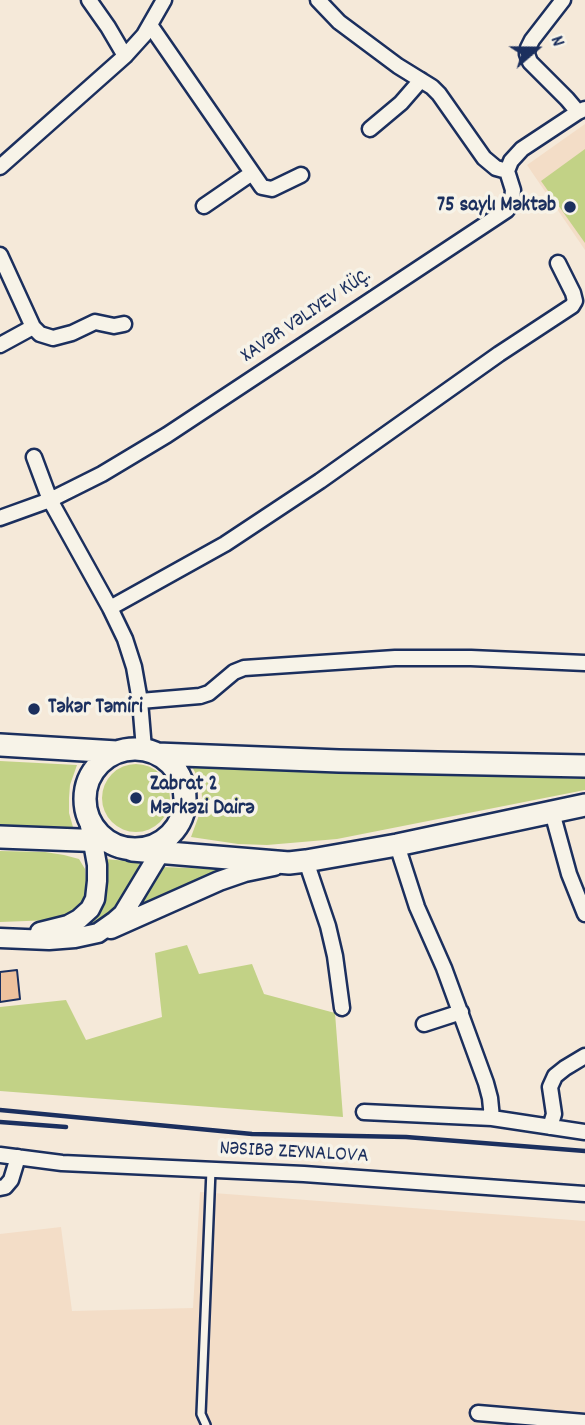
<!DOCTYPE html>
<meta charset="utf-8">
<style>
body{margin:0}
#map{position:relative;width:585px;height:1425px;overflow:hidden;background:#f5e9d9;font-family:Dekko,sans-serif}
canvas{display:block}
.north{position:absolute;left:501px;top:14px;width:70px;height:70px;-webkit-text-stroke:5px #f7f3e8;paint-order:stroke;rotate:70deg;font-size:19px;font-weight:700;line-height:28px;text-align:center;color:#1b2f5e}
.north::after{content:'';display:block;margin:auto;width:24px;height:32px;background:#1b2f5e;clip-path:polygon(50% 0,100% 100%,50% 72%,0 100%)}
</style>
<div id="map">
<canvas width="585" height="1425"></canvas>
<div class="north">N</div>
</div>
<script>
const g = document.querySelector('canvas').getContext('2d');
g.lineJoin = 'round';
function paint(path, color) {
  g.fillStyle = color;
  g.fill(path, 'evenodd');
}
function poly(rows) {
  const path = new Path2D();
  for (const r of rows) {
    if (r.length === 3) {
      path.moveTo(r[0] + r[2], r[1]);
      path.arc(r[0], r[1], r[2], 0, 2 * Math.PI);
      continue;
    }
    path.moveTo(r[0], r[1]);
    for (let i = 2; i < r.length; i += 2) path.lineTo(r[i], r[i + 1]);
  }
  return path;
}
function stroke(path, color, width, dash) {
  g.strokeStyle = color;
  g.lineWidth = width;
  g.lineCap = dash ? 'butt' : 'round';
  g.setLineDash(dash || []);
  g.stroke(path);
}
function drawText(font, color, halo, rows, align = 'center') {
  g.font = font + ' Dekko,sans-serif';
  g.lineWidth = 7;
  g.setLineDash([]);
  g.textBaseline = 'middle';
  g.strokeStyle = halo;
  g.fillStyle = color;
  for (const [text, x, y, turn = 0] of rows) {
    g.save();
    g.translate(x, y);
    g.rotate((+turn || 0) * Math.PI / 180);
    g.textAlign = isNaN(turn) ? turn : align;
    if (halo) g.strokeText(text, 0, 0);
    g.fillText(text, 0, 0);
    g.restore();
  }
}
paint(poly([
 [585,124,585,250,527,165],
 [200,1192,585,1221,585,1425,0,1425,0,1234,61,1227,72,1311,193,1308]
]), '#f3ddc7');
paint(poly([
 [585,149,585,243,541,181],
 [0,761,77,765,70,785,69,798,69,813,73,827,0,826],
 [136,798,34],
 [191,765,585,779,585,790,337,839,267,845,238,844,191,837,198,818,202,798,201,783],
 [0,851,45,852,64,855,79,859,85,869,86,881,84,899,73,911,53,920,0,922],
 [105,859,140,862,129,890,118,908,93,927,71,933,86,925,96,916,103,906,107,892],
 [160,867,220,869,219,873,142,908,139,903],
 [187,945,199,974,252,964,264,994,335,1013,343,1117,0,1091,0,1007,66,1000,86,1040,162,1017,155,953]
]), '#c2d286');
const building = poly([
 [17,970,20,999,0,1002,0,972,17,970]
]);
paint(building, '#eec29e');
stroke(building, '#1b2f5e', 2);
const service = poly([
 [206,1425,201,1414,211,1170]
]);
const minor = poly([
 [89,0,108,27,125,56],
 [318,0,339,22,398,66,432,87,439,94,484,158,496,168,507,171],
 [563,0,532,40,528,48,527,54,530,62,567,99,578,112],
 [150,25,262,187,272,189,301,175],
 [370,129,401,103,421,80],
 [0,167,125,56,144,35,164,0],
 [204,206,252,173],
 [0,255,33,327,40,334,53,338,72,333,95,322,114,326,124,324],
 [0,345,33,327],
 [34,457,50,500,110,608,125,639,134,667,140,701,144,749],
 [0,518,50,500,102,474,167,435,507,210,512,201,513,190,507,171,511,161,522,149,578,112,585,109],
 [110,608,225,544,320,481,499,354,572,306,575,301,573,293,558,263],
 [140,701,200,696,209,693,234,672,244,668,395,658,471,658,585,663],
 [552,812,569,874,585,914],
 [397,845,417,907,444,968,486,1083,490,1098,492,1118],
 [306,861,328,926,335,956,342,1008],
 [424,1024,461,1012],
 [364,1112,492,1118,585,1132],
 [550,1127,554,1114,550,1087,555,1076,565,1068,585,1056],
 [0,1155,62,1163,304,1174,585,1194],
 [0,1188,5,1187,11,1180,18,1157],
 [478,1413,585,1422]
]);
const tertiary = poly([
 [111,929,219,881,245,872,274,866],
 [40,932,68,925,79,919,90,909,95,899,97,881,97,865,89,820],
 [0,938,49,940,75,938,98,933,115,921,123,914,170,836]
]);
const primary = poly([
 [0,745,117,752],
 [135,799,50],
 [157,754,339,761,585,766],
 [0,837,106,841],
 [132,850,289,863,306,861,397,845,585,805]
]);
stroke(service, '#1b2f5e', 12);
stroke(minor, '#1b2f5e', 19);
stroke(tertiary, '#1b2f5e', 23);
stroke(primary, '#1b2f5e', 26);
stroke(service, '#f7f3e8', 7);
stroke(minor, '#f7f3e8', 14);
stroke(tertiary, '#f7f3e8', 18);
stroke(primary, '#f7f3e8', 21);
stroke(poly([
 [0,1110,252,1134,406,1137,585,1151],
 [0,1122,66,1127]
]), '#1b2f5e', 4.5);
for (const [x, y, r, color] of [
 [570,207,7,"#1b2f5e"],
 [34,709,7,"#1b2f5e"],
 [136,798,7,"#1b2f5e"]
]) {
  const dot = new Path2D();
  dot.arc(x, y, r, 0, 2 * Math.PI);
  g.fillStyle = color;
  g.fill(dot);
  stroke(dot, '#f7f3e8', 2.5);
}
drawText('bold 21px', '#1b2f5e', '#f7f3e8', [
 ["75 saylı Məktəb",556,207,"right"],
 ["Təkər Təmiri",48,709],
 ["Zabrat 2",150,786],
 ["Mərkəzi Dairə",150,810]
], 'left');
drawText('21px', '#1b2f5e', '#f7f3e8', [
 ["XAVƏR VƏLIYEV KÜÇ.",307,317,-34],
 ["NƏSIBƏ ZEYNALOVA",294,1154,3]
]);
</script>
